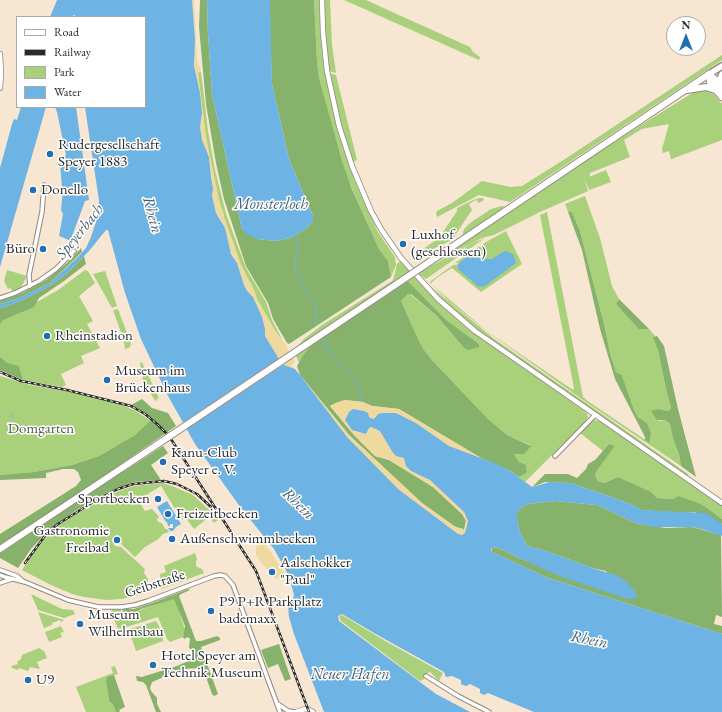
<!DOCTYPE html>
<meta charset="utf-8">
<style>
body{margin:0}
#map{position:relative;width:722px;height:712px;overflow:hidden;background:#f7e6d2;font-family:"EB Garamond",serif}
canvas{display:block}
.legend{position:absolute;left:16px;top:16px;width:130px;height:92px;box-sizing:border-box;background:#fff;border:1px solid #aaa;margin:0;padding:5px 7px;list-style:none;font-size:12px;color:#2b2b2b}
.legend li{display:flex;align-items:center;gap:8px;height:20px}
.legend b{width:20px;border:1px solid #aaa}
.north{position:absolute;left:666px;top:16px;width:40px;height:40px;box-sizing:border-box;background:#fff;border:1px solid #aaa;border-radius:50%;rotate:0deg;font-size:11px;font-weight:700;line-height:16px;text-align:center;color:#2b2b2b}
.north::after{content:'';display:block;margin:auto;width:14px;height:18px;background:#1f6fb2;clip-path:polygon(50% 0,100% 100%,50% 72%,0 100%)}
</style>
<div id="map">
<canvas width="722" height="712"></canvas>
<ul class="legend">
<li><b style="height:5px;background:#fff"></b>Road</li>
<li><b style="height:5px;background:#2b2b2b"></b>Railway</li>
<li><b style="height:11px;background:#a9d07b"></b>Park</li>
<li><b style="height:11px;background:#6db3e3"></b>Water</li>
</ul>
<div class="north">N</div>
</div>
<script>
const g = document.querySelector('canvas').getContext('2d');
g.lineJoin = 'round';
function paint(path, color) {
  g.fillStyle = color;
  g.fill(path, 'evenodd');
}
function poly(rows) {
  const path = new Path2D();
  for (const r of rows) {
    path.moveTo(r[0], r[1]);
    for (let i = 2; i < r.length; i += 2) path.lineTo(r[i], r[i + 1]);
  }
  return path;
}
function stroke(path, color, width, dash) {
  g.strokeStyle = color;
  g.lineWidth = width;
  g.lineCap = dash ? 'butt' : 'round';
  g.setLineDash(dash || []);
  g.stroke(path);
}
function drawText(font, color, halo, rows, align = 'center') {
  g.font = font + ' "EB Garamond",serif';
  g.lineWidth = 3;
  g.setLineDash([]);
  g.textBaseline = 'middle';
  g.strokeStyle = halo;
  g.fillStyle = color;
  for (const [text, x, y, turn = 0] of rows) {
    g.save();
    g.translate(x, y);
    g.rotate((+turn || 0) * Math.PI / 180);
    g.textAlign = isNaN(turn) ? turn : align;
    if (halo) g.strokeText(text, 0, 0);
    g.fillText(text, 0, 0);
    g.restore();
  }
}
paint(poly([
 [314,0,319,0,320,23,324,65,335,118,350,167,358,188,378,232,395,257,396,265,391,277,388,261,379,249,346,175,332,127,319,78,317,61],
 [324,0,330,0,332,45,336,73,329,71,328,69,325,32],
 [344,0,366,0,401,16,470,47,473,52,480,57,479,60],
 [722,55,722,60,510,202,479,195,437,217,436,213,437,211,452,203,482,181,511,187,522,186,565,159],
 [199,72,201,72,208,131,215,170,226,214,246,268,266,302,272,320,283,341,274,329,257,299,254,290,241,265,229,231,224,221,224,215,217,197,216,186,214,179,206,138,198,73],
 [332,74,336,75,357,160,353,162,338,114,330,75],
 [705,90,715,95,722,104,722,140,669,160,671,159,669,151,663,153,662,149,669,124,642,129,624,140,630,157,590,173,590,176,589,177,606,170,611,182,589,190,584,178,588,191,540,212,494,235,482,238,428,266,552,182,641,125,694,92],
 [585,196,600,238,612,286,619,299,616,304,643,329,649,329,655,336,654,337,658,350,667,394,671,407,670,410,667,411,659,409,659,421,665,420,670,424,673,439,679,454,681,466,586,402,489,333,450,302,430,283,431,281,453,265,462,264,460,263,455,263,486,242,506,231,522,264,481,292,452,268,438,277,432,282,431,284,488,332,573,390,574,388,540,215,547,212,583,397,589,402,650,443,651,432,647,423,638,417,634,410,622,375,616,372,610,353,604,324,580,231,572,212,568,212,565,204],
 [479,198,483,198,484,200,479,203,476,200,469,204,472,210,452,240,418,256,423,249,439,238,457,211,457,208,471,201],
 [502,206,505,207,462,236,464,229,470,223,491,209],
 [485,238,426,279,419,274,425,269,473,243],
 [400,261,439,303,465,326,587,413,588,417,585,422,525,482,519,477,527,471,526,466,519,462,514,454,530,445,507,435,488,419,431,359,424,350,419,341,401,301,408,294,410,294,436,315,464,348,479,344,445,319,408,281,304,354,299,363,295,353,296,348,304,339,322,325,392,281,394,277,397,264],
 [7,270,27,276,23,284,18,290,13,292,10,288,8,289,4,281],
 [85,270,88,271,95,283,79,296,93,321,87,324,100,348,81,356,84,363,61,374,66,385,62,387,23,380,20,369,0,364,0,317,39,301,58,290],
 [105,271,117,306,112,308,93,274],
 [430,286,493,338,658,453,688,474,689,478,487,338,454,311],
 [118,309,131,344,130,347,125,349,124,341,113,310],
 [142,362,159,398,155,401,143,380,140,363],
 [0,376,30,385,62,390,117,403,134,410,151,421,135,435,119,445,99,456,72,465,34,472,0,475],
 [594,420,600,421,722,505,722,519,703,505,674,499,657,498,650,492,618,477,604,483,598,481,595,475,598,469,615,446,609,444,603,451,580,433,592,421],
 [162,483,172,486,193,495,208,509,218,520,214,523,209,517,194,529,186,518,182,520,161,486,138,500,145,511,152,509,154,511,159,517,157,519,158,522,162,523,165,529,167,529,169,532,163,534,157,540,145,547,135,557,121,544,122,542,119,537,115,537,112,541,115,546,121,547,145,569,144,573,148,579,148,584,146,590,143,594,122,599,106,600,84,597,72,594,51,585,22,570,34,552,48,534,59,525,78,513,119,491,134,486],
 [195,553,197,559,196,562,196,566,199,568,202,569,204,573,161,589,160,574,166,572,164,566],
 [31,594,62,609,73,610,75,614,64,618,38,610],
 [170,599,174,599,176,601,185,630,183,637,170,642,167,639,158,617,120,629,118,629,111,611,112,609,121,609,121,612,135,612],
 [38,612,64,620,61,622,60,620,52,623,52,625,44,628],
 [342,615,387,642,443,673,439,681,430,672,426,674,424,679,420,681,341,621,339,616],
 [156,621,159,626,164,643,163,641,136,651,129,631,127,630],
 [61,626,64,632,60,633,62,637,49,642,45,632],
 [39,648,44,651,47,658,37,662,40,669,30,667,28,671,19,668,18,670,12,668,11,666,18,664,17,662,21,659,22,655],
 [115,666,118,674,111,676,106,681,109,701,113,704,116,712,86,712,76,687,113,673,111,667]
]), '#a9d07b');
paint(poly([
 [200,0,207,0,208,34,212,94,242,229,257,239,276,241,290,238,306,229,313,221,313,216,289,159,272,84,269,4,270,0,314,0,317,61,319,78,342,161,351,187,379,249,388,261,391,277,289,344,287,343,273,319,268,303,246,266,224,199,216,163,206,104,199,27],
 [568,212,572,212,580,231,604,324,610,353,616,372,622,375,634,410,638,417,647,423,651,432,650,443,645,440,645,437,615,379,600,329,582,250],
 [81,248,82,252,50,283,19,298,0,304,0,300,22,293,46,280,67,263],
 [84,256,86,264,64,281,39,298,34,307,3,320,0,324,0,308,21,301,51,285,65,275],
 [408,281,445,319,479,344,479,347,468,350,464,348,436,315,411,294,408,294,401,301,419,341,424,350,431,359,488,419,507,435,531,446,524,454,514,454,519,462,526,465,527,472,519,477,509,470,481,458,399,409,372,406,363,402,345,400,330,406,354,435,375,456,389,460,433,487,462,514,466,520,464,530,454,526,422,503,349,435,300,375,297,366,304,354,311,346],
 [619,299,649,329,639,329,616,304],
 [657,336,664,346,678,409,696,477,681,466,679,454,673,439,670,424,665,420,657,420,651,411,659,409,667,411,670,410,671,407,667,394,658,350,653,337],
 [0,357,7,363,19,366,23,380,0,370],
 [142,399,152,408,168,413,176,426,78,494,0,545,0,534,76,486,81,480,78,472,74,469,63,469,46,473,46,478,0,480,0,475,34,472,72,465,99,456,108,451,135,435,152,419,144,412,131,405],
 [609,444,615,446,598,469,595,475,598,481,604,483,618,477,651,492,657,498,674,499,678,496,703,505,722,519,722,524,694,512,683,513,641,510,635,506,617,499,570,483,545,482,532,487,545,474,568,474,577,478,586,469,588,464,595,460],
 [163,446,168,453,151,465,161,480,133,482,107,493,75,511,47,532,31,549,18,568,0,558,0,553,4,551,121,472,123,472],
 [555,501,597,505,638,524,666,528,692,527,721,535,722,617,716,615,714,624,722,626,722,634,548,578,492,552,492,547,501,549,521,559,628,599,606,571,592,568,546,551,527,546,520,532,517,520,517,513,522,507,528,504],
 [188,589,190,590,181,594,179,596,196,641,201,641,217,636,220,638,220,640,201,647,218,694,214,696,212,694,205,674,200,668,183,669,152,682,150,688,151,691,157,698,157,704,161,712,156,712,146,685,143,682,137,681,136,676,142,677,177,666,193,659,196,651,190,649,189,647,190,639,188,637,184,639,183,637,184,633,185,626,174,599,141,609,127,617,122,615,121,612,124,609,134,609,152,603],
 [279,644,291,679,285,681,278,664,268,668,261,650],
 [114,675,125,707,119,710,120,712,116,712,113,704,109,701,106,681,107,677]
]), '#86b26b');
paint(poly([
 [192,0,194,0,197,59,201,72,198,73,206,137,221,208,241,265,254,290,257,299,274,329,286,345,295,363,291,365,295,369,284,365,271,347,265,336,265,329,253,297,247,291,244,285,237,263,228,247,221,220,216,213,212,196,213,189,209,157,202,140,200,127,202,113,194,66,195,39],
 [300,375,349,435,422,503,454,526,459,529,462,528,463,530,465,528,466,521,462,514,433,487,389,460,375,456,354,435,330,406,335,403,345,400,363,402,372,406,399,409,481,458,449,446,416,423,396,413,382,413,378,414,376,418,372,419,369,417,368,413,358,409,345,418,347,422,352,430,357,432,366,434,369,428,371,427,381,431,393,453,396,456,404,458,406,466,411,471,430,480,464,512,468,521,465,533,462,535,458,534,399,490,391,498,345,443,345,435],
 [264,543,270,551,289,579,282,581,272,576,256,555,256,547]
]), '#eeda9e');
paint(poly([
 [57,0,192,0,195,39,194,66,200,93,202,113,200,127,202,140,209,157,211,177,213,189,212,196,216,213,225,228,231,254,237,263,244,285,247,291,253,297,262,317,265,329,265,336,279,359,284,365,295,369,300,375,347,437,398,489,458,534,462,535,465,533,468,521,464,512,430,480,411,471,406,466,404,458,396,456,393,453,380,431,371,427,369,428,366,434,352,430,345,420,349,412,353,409,364,411,368,413,369,417,373,419,375,418,378,414,382,413,396,413,416,423,449,446,494,463,509,470,532,487,550,482,570,483,617,499,635,506,641,510,706,513,722,524,722,536,705,530,692,527,656,527,638,524,597,505,555,501,528,504,522,507,517,513,517,520,520,532,527,546,546,551,592,568,616,575,626,581,637,594,636,598,628,599,567,579,521,559,501,549,493,547,491,549,492,552,503,557,548,578,722,634,722,712,534,712,488,693,484,695,480,693,480,689,470,684,466,686,463,685,461,684,461,680,452,676,446,677,444,672,374,633,342,614,338,616,339,621,436,694,470,712,324,712,294,634,289,617,288,606,292,602,294,595,289,576,274,549,241,508,195,444,167,394,141,339,125,293,108,230,106,230,89,251,65,275,51,285,21,301,0,308,0,304,19,298,50,283,79,256,86,248,91,237,98,216,99,201,85,107,145,107,145,17,77,17,74,15,71,17,50,17],
 [207,0,270,0,272,84,289,159,313,216,313,221,306,229,290,238,276,241,257,239,248,235,242,229,212,94,208,34],
 [21,107,46,107,0,267,0,168,12,124,14,119,17,120],
 [55,107,76,107,89,200,85,201,71,239,69,240,59,236,63,214,61,210,63,190,62,187,60,163,66,155,57,112],
 [506,251,513,254,516,263,485,286,479,287,458,269,458,264,472,253,478,254,487,259,492,259,503,252],
 [167,501,181,524,176,527,173,531,170,531,168,528,173,528,173,524,170,524,170,526,168,526,167,522,166,522,157,507]
]), '#6db3e3');
paint(poly([
 [281,357,286,363,185,430,181,424]
]), '#f7e6d2');
stroke(poly([
 [296,234,298,248,295,263,296,270,306,291,316,303,316,323],
 [322,336,333,359,354,377,363,402],
 [11,413,13,418]
]), '#6db3e3', 1);
const minor = poly([
 [30,286,29,275,42,212,44,185],
 [0,298,15,293,39,281,56,269,74,251],
 [555,456,595,415],
 [0,570,17,576,24,582],
 [0,575,5,577,25,582,68,600,98,607,122,607,135,605,148,601,214,576,220,575,225,576,233,585,280,712],
 [0,583,12,579],
 [426,676,458,696,489,712],
 [278,704,288,711,296,712]
]);
const tertiary = poly([
 [322,0,323,33,327,71,339,126,352,166,371,211,381,229,401,258,438,299,475,331,722,503],
 [0,54,1,73,0,88],
 [296,712,305,709,309,710,313,712]
]);
const secondary = poly([
 [709,74,722,66],
 [719,87,720,79,722,74]
]);
const primary = poly([
 [709,74,710,83,722,97],
 [709,74,715,79,722,91],
 [687,90,706,87,715,90],
 [422,267,709,74],
 [0,549,152,448]
]);
stroke(minor, '#91887e', 5.5);
stroke(tertiary, '#91887e', 6);
stroke(secondary, '#91887e', 8);
stroke(primary, '#91887e', 8);
stroke(minor, '#fff', 3.5);
stroke(tertiary, '#fff', 4.5);
stroke(secondary, '#fff', 5.5);
stroke(primary, '#fff', 6);
const rail = poly([
 [0,372,21,381,67,390,131,406,145,414,157,424,169,436,256,571,309,712],
 [25,563,47,533,58,524,98,499,118,489,133,484,164,481,177,484,197,494,211,507]
]);
stroke(rail, '#2b2b2b', 2.5);
stroke(rail, '#fff', 1, [3]);
const primaryBridge = poly([
 [152,448,422,267]
]);
stroke(primaryBridge, '#91887e', 8, []);
stroke(primaryBridge, '#fff', 6);
for (const [x, y, r, color] of [
 [50,154,4,"#1f6fb2"],
 [33,190,4,"#1f6fb2"],
 [403,244,4,"#1f6fb2"],
 [43,249,4,"#1f6fb2"],
 [47,336,4,"#1f6fb2"],
 [107,380,4,"#1f6fb2"],
 [163,462,4,"#1f6fb2"],
 [158,499,4,"#1f6fb2"],
 [168,514,4,"#1f6fb2"],
 [172,539,4,"#1f6fb2"],
 [117,540,4,"#1f6fb2"],
 [272,572,4,"#1f6fb2"],
 [211,611,4,"#1f6fb2"],
 [80,624,4,"#1f6fb2"],
 [153,665,4,"#1f6fb2"],
 [28,680,4,"#1f6fb2"]
]) {
  const dot = new Path2D();
  dot.arc(x, y, r, 0, 2 * Math.PI);
  g.fillStyle = color;
  g.fill(dot);
  stroke(dot, '#fff', 1.5);
}
drawText('15px', '#2b2b2b', '#fff', [
 ["Rudergesellschaft",58,145],
 ["Speyer 1883",58,162],
 ["Donello",41,190],
 ["Luxhof",411,235],
 ["(geschlossen)",411,252],
 ["Büro",35,249,"right"],
 ["Rheinstadion",55,336],
 ["Museum im",115,371],
 ["Brückenhaus",115,388],
 ["Kanu-Club",171,453],
 ["Speyer e. V.",171,470],
 ["Sportbecken",150,499,"right"],
 ["Freizeitbecken",176,514],
 ["Gastronomie",109,531,"right"],
 ["Freibad",109,548,"right"],
 ["Außenschwimmbecken",180,539],
 ["Aalschokker",280,563],
 ["\"Paul\"",280,580],
 ["P9 P+R Parkplatz",219,602],
 ["bademaxx",219,619],
 ["Museum",88,615],
 ["Wilhelmsbau",88,632],
 ["Hotel Speyer am",161,656],
 ["Technik Museum",161,673],
 ["U9",36,680]
], 'left');
drawText('15px', '#515d43', '#fff', [
 ["Domgarten",41,429]
]);
drawText('15px', '#2b2b2b', '#fff', [
 ["Geibstraße",155,584,-18]
]);
drawText('italic 16px', '#456175', '#fff', [
 ["Monsterloch",271,205],
 ["Rhein",152,215,75],
 ["Speyerbach",80,232,-51],
 ["Rhein",298,504,44],
 ["Rhein",589,640,11],
 ["Neuer Hafen",350,675]
]);
</script>
